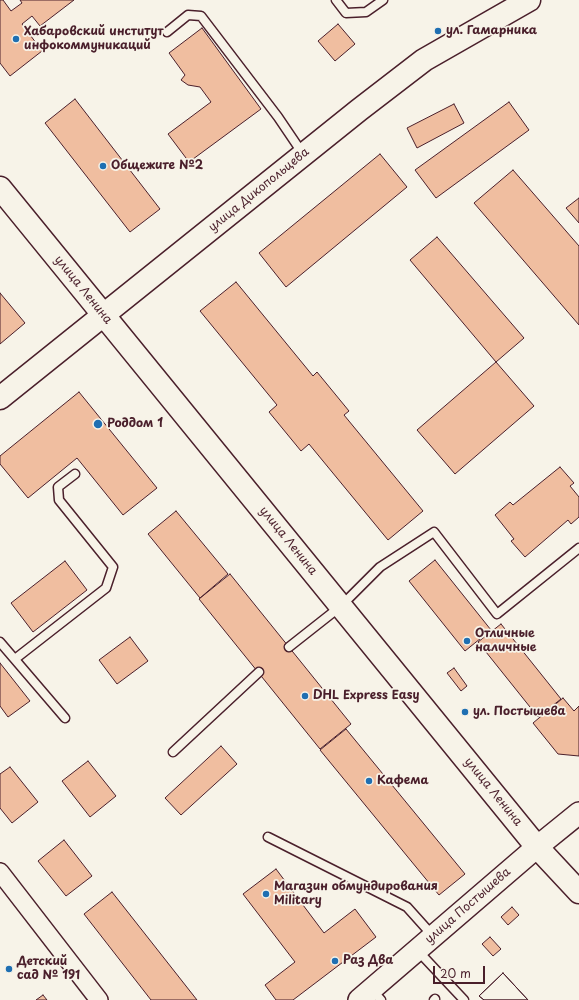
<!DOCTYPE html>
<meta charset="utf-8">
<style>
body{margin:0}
#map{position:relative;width:579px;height:1000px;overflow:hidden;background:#f7f3e8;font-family:"Playpen Sans",sans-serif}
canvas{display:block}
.scale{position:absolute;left:433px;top:966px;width:52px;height:18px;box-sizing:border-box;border:2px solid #4a1f2b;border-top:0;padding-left:5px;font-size:12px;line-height:14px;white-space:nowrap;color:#4a1f2b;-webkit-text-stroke:3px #f7f3e8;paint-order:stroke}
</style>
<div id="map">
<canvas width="579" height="1000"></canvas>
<div class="scale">20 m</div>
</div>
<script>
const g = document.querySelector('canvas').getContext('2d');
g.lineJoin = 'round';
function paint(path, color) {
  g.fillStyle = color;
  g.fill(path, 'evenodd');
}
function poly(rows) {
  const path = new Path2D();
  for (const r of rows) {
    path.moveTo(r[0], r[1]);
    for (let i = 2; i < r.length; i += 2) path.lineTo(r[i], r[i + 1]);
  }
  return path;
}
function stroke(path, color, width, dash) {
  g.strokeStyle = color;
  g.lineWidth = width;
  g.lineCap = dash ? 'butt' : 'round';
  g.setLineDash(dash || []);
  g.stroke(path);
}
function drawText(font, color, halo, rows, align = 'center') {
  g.font = font + ' "Playpen Sans",sans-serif';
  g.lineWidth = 3.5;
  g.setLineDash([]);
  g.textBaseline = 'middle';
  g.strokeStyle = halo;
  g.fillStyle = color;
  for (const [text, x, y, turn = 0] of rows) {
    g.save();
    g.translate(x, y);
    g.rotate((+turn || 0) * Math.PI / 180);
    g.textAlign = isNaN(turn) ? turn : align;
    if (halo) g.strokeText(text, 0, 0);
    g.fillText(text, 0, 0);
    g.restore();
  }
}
const building = poly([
 [0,0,3,0,11,11,22,3,20,0,74,0,40,26,32,16,22,24,42,51,10,76,0,63,0,0],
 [338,24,355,44,335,61,318,41,338,24],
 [202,28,261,109,189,162,168,134,211,102,200,87,188,85,181,80,185,75,169,53,202,28],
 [75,99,160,209,130,232,45,123,75,99],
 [509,102,529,130,436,198,415,170,509,102],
 [454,104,464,123,417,148,407,128,454,104],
 [380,154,407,187,286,287,259,253,380,154],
 [513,170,579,246,579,325,474,203,513,170],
 [579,198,579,223,566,208,579,198],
 [437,237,524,338,496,362,410,260,437,237],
 [236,282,313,376,317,372,349,411,344,415,423,511,388,540,309,444,301,451,269,412,277,405,200,311,236,282],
 [0,293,25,323,0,344,0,293],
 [496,362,534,406,455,474,417,430,496,362],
 [79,392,157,488,123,515,77,458,28,498,0,464,0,456,79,392],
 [560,467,574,483,570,486,579,497,579,517,571,524,568,520,525,557,511,541,514,539,495,515,510,502,513,505,560,467],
 [176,511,228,574,200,598,148,534,176,511],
 [435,560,491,630,465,651,409,581,435,560],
 [65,561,87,590,33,632,11,603,65,561],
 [230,574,351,724,320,749,199,599,230,574],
 [501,624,561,699,538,717,478,642,501,624],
 [130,637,148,661,117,684,99,660,130,637],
 [0,663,30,701,8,717,0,706,0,663],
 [454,668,467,686,461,691,447,673,454,668],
 [563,698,574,711,579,706,579,756,558,754,533,723,563,698],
 [346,729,465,874,439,895,320,750,346,729],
 [221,746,237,764,181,815,165,798,221,746],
 [88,761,116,796,90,817,62,781,88,761],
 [10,767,38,802,12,823,0,808,0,774,10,767],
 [64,840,92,876,66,896,38,861,64,840],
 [276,869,324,933,355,909,376,937,293,1000,276,1000,265,985,295,962,243,894,276,869],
 [112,892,197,1000,151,1000,84,914,112,892],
 [512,907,519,915,508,925,501,917,512,907],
 [490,937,501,949,493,956,482,944,490,937],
 [503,973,528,1000,484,1000,479,996,503,973],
 [503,973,528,1000,484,1000,479,996,503,973],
 [43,995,47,1000,36,1000,43,995]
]);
paint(building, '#f0bea0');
stroke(building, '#4a1f2b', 1);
const service = poly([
 [336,0,346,13,366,12,383,0],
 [167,32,188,15,201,16,278,117,303,154],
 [0,642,65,718],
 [289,647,341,606,380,567,434,532,497,614,579,548],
 [15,659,106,588,113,567,59,500,58,487,75,474],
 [173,752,259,672],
 [268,837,407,907,433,936],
 [418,951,464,1000],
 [372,990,381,1000],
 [434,1000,435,999]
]);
const minor = poly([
 [0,872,99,1000]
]);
const tertiary = poly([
 [359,1000,537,847,579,813]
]);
const secondary = poly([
 [0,188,537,847,579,892],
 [0,398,359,110,424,60,529,0]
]);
stroke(service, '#4a1f2b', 11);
stroke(minor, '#4a1f2b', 20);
stroke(tertiary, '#4a1f2b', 24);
stroke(secondary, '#4a1f2b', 25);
stroke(service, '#f7f3e8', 8);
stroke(minor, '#f7f3e8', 17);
stroke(tertiary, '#f7f3e8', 21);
stroke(secondary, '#f7f3e8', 22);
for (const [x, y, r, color] of [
 [438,31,4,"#1f6fb2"],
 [16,39,4,"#1f6fb2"],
 [103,166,4,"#1f6fb2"],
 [98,424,5,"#1f6fb2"],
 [467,641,4,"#1f6fb2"],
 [305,696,4,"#1f6fb2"],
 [465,712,4,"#1f6fb2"],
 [369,781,4,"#1f6fb2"],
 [266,894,4,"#1f6fb2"],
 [335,961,4,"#1f6fb2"],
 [9,969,4,"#1f6fb2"]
]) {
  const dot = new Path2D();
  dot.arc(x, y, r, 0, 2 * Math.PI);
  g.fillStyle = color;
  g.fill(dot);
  stroke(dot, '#f7f3e8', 1.5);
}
drawText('bold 12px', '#4a1f2b', '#f7f3e8', [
 ["ул. Гамарника",446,31],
 ["Хабаровский институт",24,32],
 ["инфокоммуникаций",24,46],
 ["Общежите №2",111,166],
 ["Роддом 1",107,424],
 ["Отличные",475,634],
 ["наличные",475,648],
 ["DHL Express Easy",313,696],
 ["ул. Постышева",473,712],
 ["Кафема",377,781],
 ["Магазин обмундирования",274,887],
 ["Military",274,901],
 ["Раз Два",343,961],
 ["Детский",17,962],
 ["сад № 191",17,976]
], 'left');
drawText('12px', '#4a1f2b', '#f7f3e8', [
 ["улица Дикопольцева",259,190,-39],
 ["улица Ленина",83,290,51],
 ["улица Ленина",288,541,51],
 ["улица Ленина",493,792,51],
 ["улица Постышева",468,906,-41]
]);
</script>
